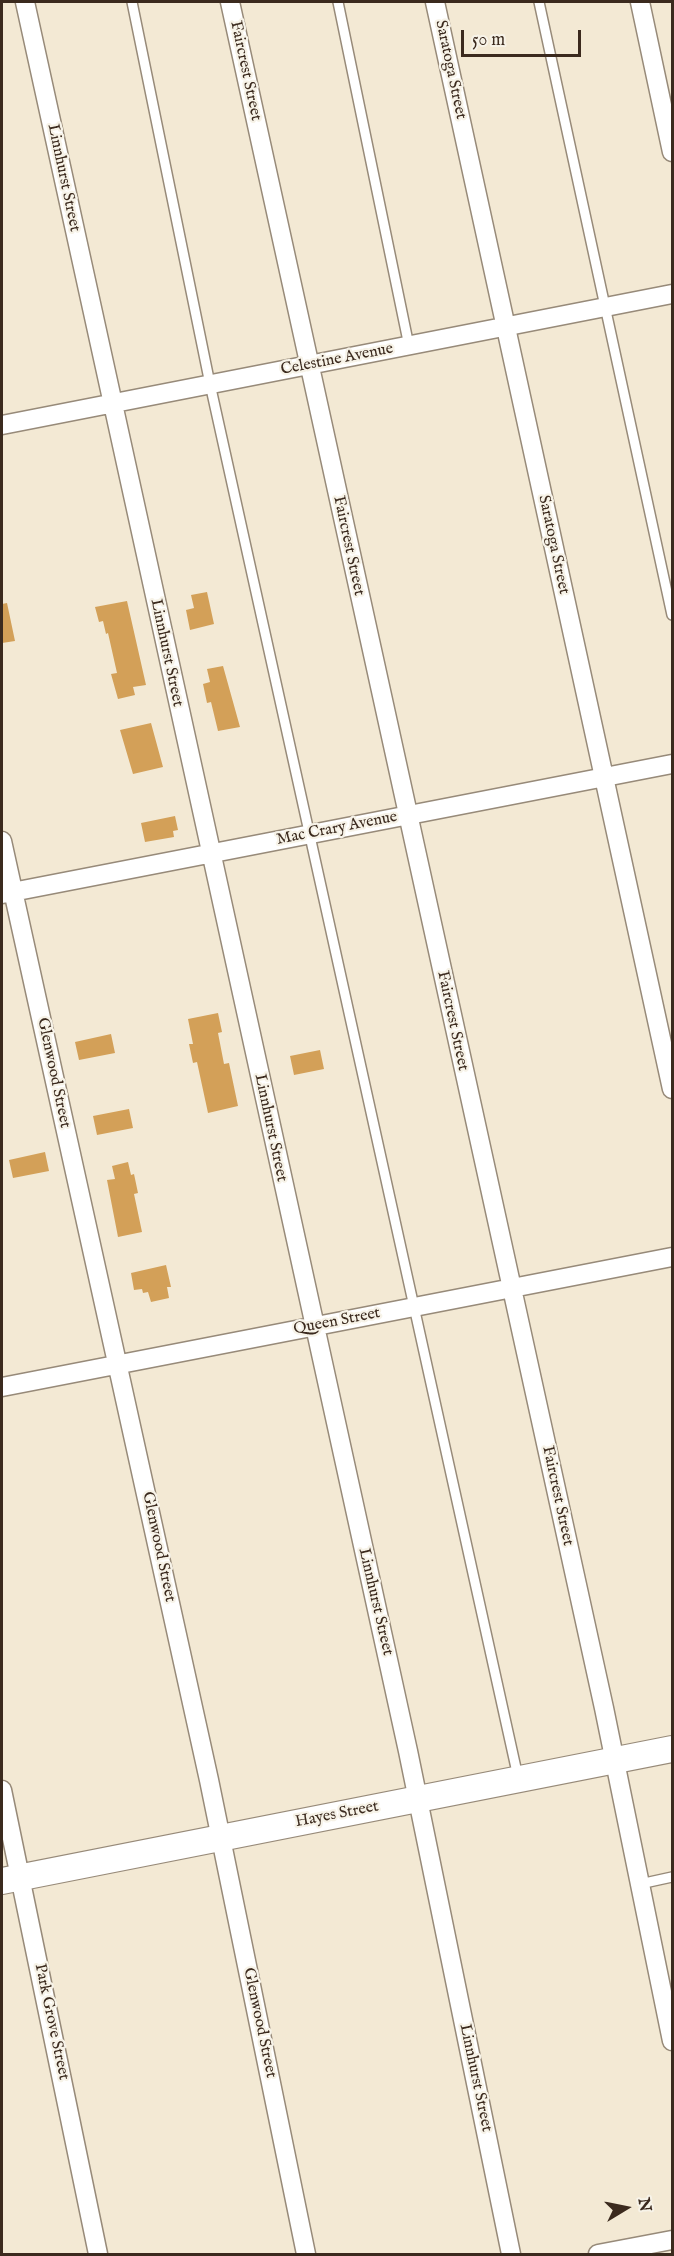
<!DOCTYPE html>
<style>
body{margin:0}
#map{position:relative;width:674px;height:2256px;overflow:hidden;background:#f3e9d4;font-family:"IM FELL English",serif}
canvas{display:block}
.frame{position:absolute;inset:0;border:3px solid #3b2a1e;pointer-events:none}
.north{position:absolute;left:596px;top:2178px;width:60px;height:60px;-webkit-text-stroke:4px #f7f3e8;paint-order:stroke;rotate:80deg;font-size:16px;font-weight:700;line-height:24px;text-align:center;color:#3b2a1e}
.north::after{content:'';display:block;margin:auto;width:21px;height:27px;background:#3b2a1e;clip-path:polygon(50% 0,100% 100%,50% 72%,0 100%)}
.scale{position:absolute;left:461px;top:30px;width:120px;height:27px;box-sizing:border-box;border:3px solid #3b2a1e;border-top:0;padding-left:8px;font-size:18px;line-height:21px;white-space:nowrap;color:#3b2a1e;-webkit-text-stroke:4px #f7f3e8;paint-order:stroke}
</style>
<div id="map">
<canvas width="674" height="2256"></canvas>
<div class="frame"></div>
<div class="north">N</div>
<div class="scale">50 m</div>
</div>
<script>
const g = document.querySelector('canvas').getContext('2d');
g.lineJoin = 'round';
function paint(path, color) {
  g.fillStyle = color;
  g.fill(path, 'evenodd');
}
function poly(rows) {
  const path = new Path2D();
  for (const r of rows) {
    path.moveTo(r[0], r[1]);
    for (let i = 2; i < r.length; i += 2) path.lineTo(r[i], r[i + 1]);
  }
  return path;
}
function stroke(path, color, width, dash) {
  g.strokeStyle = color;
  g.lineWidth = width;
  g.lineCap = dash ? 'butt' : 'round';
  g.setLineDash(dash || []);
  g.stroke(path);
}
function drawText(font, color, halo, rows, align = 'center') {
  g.font = font + ' "IM FELL English",serif';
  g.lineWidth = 4.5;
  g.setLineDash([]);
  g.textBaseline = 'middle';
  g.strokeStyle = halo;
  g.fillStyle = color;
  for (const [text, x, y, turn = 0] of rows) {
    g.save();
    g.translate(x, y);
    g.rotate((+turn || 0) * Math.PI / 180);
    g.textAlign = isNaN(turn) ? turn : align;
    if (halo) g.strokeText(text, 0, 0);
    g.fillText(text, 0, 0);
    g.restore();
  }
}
paint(poly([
 [207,592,214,624,190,630,186,610,194,608,191,595],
 [127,601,146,685,133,687,135,695,118,699,111,674,117,673,108,633,106,634,103,621,99,622,95,607],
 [7,603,15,641,2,643,2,604],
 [223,666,240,727,218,731,211,702,207,703,203,684,210,682,207,669],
 [151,723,163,767,133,774,120,730],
 [175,816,178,830,173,831,174,837,145,842,141,823],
 [218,1013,222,1032,218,1033,224,1064,229,1063,238,1106,208,1113,197,1062,193,1063,189,1044,193,1044,188,1019],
 [111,1034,115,1053,79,1060,75,1042],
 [320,1050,324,1069,294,1075,290,1056],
 [129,1109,133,1128,97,1135,93,1116],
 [45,1152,49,1171,13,1178,9,1160],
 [128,1162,131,1175,134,1174,138,1193,134,1194,142,1232,118,1237,107,1180,115,1179,112,1166],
 [166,1265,171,1287,167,1287,169,1298,151,1302,148,1292,143,1293,142,1289,134,1290,131,1273]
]), '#d3a058');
const lane = poly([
 [132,2,210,384,518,1777],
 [338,2,409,346],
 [539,2,672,615],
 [640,1884,672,1877]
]);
const street = poly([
 [25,2,408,1751,511,2254],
 [230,2,604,1708,672,2041],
 [435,2,672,1089],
 [640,2,672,152],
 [2,425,672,294],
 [2,841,209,1780,306,2254],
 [2,894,672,764],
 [2,1387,672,1257],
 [2,1790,98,2254],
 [598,2254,672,2240]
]);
const secondary = poly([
 [2,1881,672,1749]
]);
stroke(lane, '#978a79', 12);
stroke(street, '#978a79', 21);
stroke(secondary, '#978a79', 28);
stroke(lane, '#fff', 9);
stroke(street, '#fff', 18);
stroke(secondary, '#fff', 26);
drawText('16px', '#3b2a1e', '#f7f3e8', [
 ["Saratoga Street",450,70,78],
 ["Faircrest Street",245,71,78],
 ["Linnhurst Street",63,178,78],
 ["Celestine Avenue",337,360,-11],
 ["Saratoga Street",553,545,78],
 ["Faircrest Street",348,546,78],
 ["Linnhurst Street",166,653,78],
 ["Mac Crary Avenue",337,829,-11],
 ["Faircrest Street",452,1021,78],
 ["Glenwood Street",53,1073,78],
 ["Linnhurst Street",270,1128,78],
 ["Queen Street",337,1322,-11],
 ["Faircrest Street",557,1496,78],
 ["Glenwood Street",158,1547,78],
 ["Linnhurst Street",375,1602,77],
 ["Hayes Street",337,1815,-11],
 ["Park Grove Street",51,2022,78],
 ["Glenwood Street",259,2023,78],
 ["Linnhurst Street",475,2078,78]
]);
</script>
